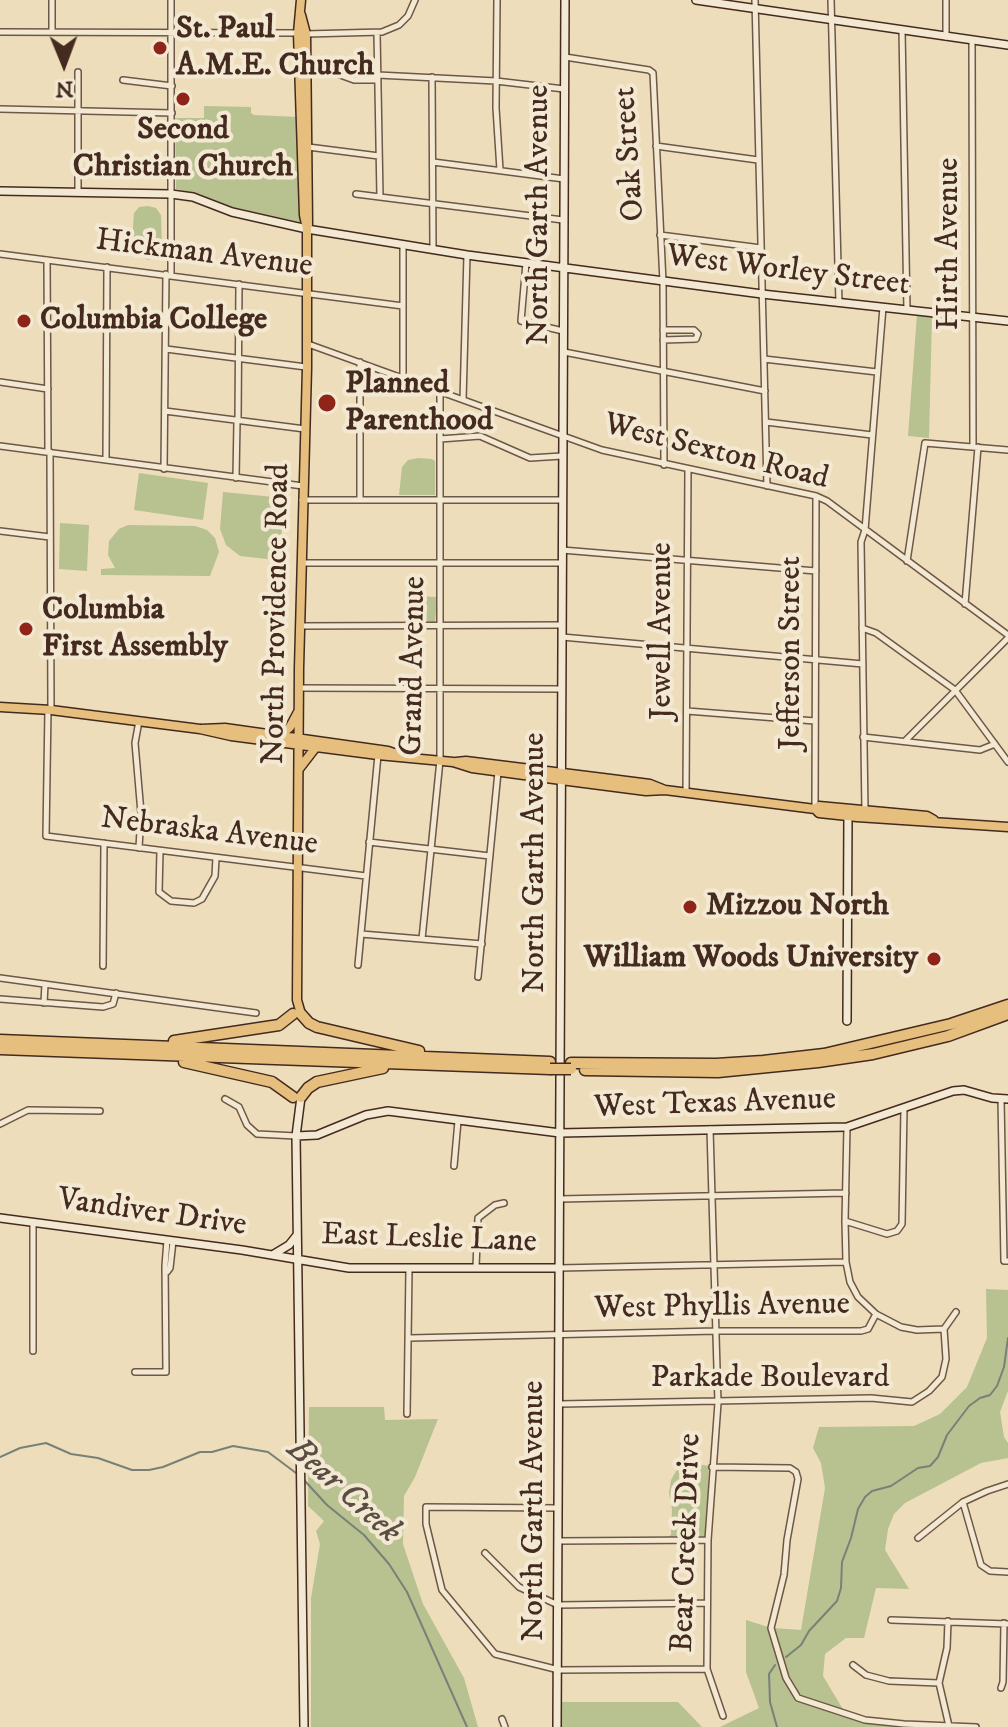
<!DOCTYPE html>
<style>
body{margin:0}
#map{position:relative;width:1008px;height:1727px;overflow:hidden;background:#edddba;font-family:"IM FELL DW Pica",serif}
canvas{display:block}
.north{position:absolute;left:24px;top:24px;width:80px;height:80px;-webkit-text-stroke:6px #f3e9d2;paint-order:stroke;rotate:179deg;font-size:22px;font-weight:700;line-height:32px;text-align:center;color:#442a1f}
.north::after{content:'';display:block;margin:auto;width:28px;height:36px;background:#442a1f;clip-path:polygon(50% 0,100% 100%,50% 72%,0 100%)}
</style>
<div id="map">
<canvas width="1008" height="1727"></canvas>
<div class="north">N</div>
</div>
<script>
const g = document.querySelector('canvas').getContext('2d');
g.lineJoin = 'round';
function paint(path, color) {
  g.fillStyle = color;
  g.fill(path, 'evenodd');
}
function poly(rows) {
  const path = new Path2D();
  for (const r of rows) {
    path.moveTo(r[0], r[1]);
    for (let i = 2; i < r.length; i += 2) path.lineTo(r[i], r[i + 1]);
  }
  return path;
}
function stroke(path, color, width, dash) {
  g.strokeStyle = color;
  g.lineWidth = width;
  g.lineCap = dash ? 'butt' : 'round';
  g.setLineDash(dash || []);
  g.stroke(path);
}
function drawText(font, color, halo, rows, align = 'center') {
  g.font = font + ' "IM FELL DW Pica",serif';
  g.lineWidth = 8;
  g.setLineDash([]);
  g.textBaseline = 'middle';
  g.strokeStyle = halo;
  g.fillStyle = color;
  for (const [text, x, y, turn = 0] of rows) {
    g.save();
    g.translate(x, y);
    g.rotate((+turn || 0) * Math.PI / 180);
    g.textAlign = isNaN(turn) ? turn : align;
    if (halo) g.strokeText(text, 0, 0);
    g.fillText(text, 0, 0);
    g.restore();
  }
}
paint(poly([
 [204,106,251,107,251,113,254,115,298,117,300,222,233,207,196,193,176,189,175,118,204,118],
 [148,206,156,208,161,215,162,248,158,256,148,260,138,255,132,242,134,213,139,207],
 [917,314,932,316,929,438,908,436],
 [418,458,432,459,435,461,435,495,399,495,402,467,408,460],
 [139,473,208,483,203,520,134,510],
 [223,492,284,498,287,501,277,560,240,556,226,545,220,529],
 [60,523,89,525,87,571,59,569],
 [128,525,195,526,207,530,215,538,219,552,210,576,101,575,101,569,115,568,108,555,109,541,119,529],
 [409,596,437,597,435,623,409,623],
 [986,1289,1008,1290,1008,1391,1000,1412,1004,1437,1008,1443,1008,1458,981,1463,905,1503,894,1514,888,1529,885,1550,909,1589,876,1588,864,1638,846,1638,825,1654,823,1676,844,1711,807,1700,798,1692,788,1673,773,1628,801,1630,825,1488,821,1463,813,1448,819,1427,914,1426,940,1414,967,1387,987,1338],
 [309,1407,384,1407,385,1420,438,1419,415,1477,404,1496,403,1544,423,1604,464,1678,478,1727,311,1727,311,1598,320,1544,316,1531,324,1521,308,1506],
 [691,1463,709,1466,706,1538,665,1538,671,1535,672,1509,669,1493,671,1480,676,1471],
 [746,1620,771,1628,773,1645,798,1698,814,1707,867,1723,895,1727,720,1727,759,1708,746,1672],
 [561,1702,678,1702,702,1727,561,1727]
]), '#b8c190');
stroke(poly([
 [0,1457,20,1448,46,1443,71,1454,98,1458,132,1470,149,1470,163,1467,200,1452,212,1452,233,1446,268,1452,296,1473],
 [304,1480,327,1505,364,1535,389,1564,407,1592,467,1727],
 [786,1657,801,1645,809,1631,837,1601,841,1588,842,1562,851,1538,858,1509,865,1497,872,1491,891,1486,918,1468,930,1466,938,1457,947,1435,969,1406,980,1398,990,1395,997,1386,1004,1367,1008,1338],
 [775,1665,769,1674,770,1702,777,1727]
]), '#788178', 2);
const street = poly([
 [52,0,52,32],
 [497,0,496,108,500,170],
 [755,0,767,486],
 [831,0,839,303],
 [946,0,946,37],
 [902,30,907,310],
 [0,32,298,33],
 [377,33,380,197],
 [306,34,382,32,399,25,408,16,415,0],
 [972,40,973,447],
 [565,57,649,70,653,73,663,282,664,465],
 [78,72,78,192],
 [316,73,332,72,354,80,378,80],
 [378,75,496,81,564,89],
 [432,77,433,249],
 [123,80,172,86],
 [0,109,172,113],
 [656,146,758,160],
 [308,147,379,156],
 [433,162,564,179],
 [356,194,563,220],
 [660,235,761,248],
 [403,244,403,378],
 [0,254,403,306],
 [47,260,48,451],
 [526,263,521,321,563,331],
 [171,275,171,0],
 [663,330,694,330,698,334,696,339,663,340],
 [308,344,602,450,816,496,827,501,1008,635],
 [166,349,306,367],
 [564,352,765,391],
 [764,359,877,372],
 [0,382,48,389],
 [463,400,467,255],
 [165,411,305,429],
 [238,421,239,284],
 [766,422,872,435],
 [440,439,480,436,530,458,562,456],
 [0,446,303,486],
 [50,452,51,710],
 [106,460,107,267],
 [164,469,166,274],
 [236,478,237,421],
 [302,500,561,500],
 [360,500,360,362],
 [0,531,50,537],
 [562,550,816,571],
 [907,561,925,443,1008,450],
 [302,563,561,563],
 [965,604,978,447],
 [299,626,561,625],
 [862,628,876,633,955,690,1008,762],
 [562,637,863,664],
 [299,688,561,689],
 [48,709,46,836,366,876],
 [687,711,815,721],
 [139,721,135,743,141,813,139,848],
 [863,737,980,750,995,744],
 [905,741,1008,638],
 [686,793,688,470],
 [815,807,816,496],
 [865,811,861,542,865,530,883,307],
 [369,842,490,856],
 [160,851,159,892,171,901,194,903,202,899,215,876,216,858],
 [361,934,482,944],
 [422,939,440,760,440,392],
 [358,965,378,755],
 [103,966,104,843],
 [478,977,498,772],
 [0,978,256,1013],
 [0,999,103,1007,113,1004,116,993],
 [44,1003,45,984],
 [225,1099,239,1107,247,1125,257,1134,296,1136],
 [1001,1099,1004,1261,1008,1261],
 [0,1124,28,1110,100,1111],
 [847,1127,845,1221,846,1262,850,1282,858,1297,876,1314,901,1327,917,1330,944,1329],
 [710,1129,718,1403,708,1540,707,1669,723,1716],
 [454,1166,458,1121],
 [559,1199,846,1193],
 [845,1221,887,1234,897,1231,902,1224,904,1108],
 [476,1267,478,1218,495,1205,504,1203],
 [559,1268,846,1262],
 [167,1272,170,1268,173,1241],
 [944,1329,956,1312],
 [410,1338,716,1331,861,1331,868,1329,876,1314],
 [33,1351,33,1222],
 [135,1372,166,1372,165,1266,167,1240],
 [560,1404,871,1398,912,1402,929,1391,942,1377,946,1359,944,1329],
 [407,1414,409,1269],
 [712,1467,790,1468,796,1472,798,1479,787,1540,784,1575,771,1628,786,1678,798,1698,865,1720,904,1724,976,1727],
 [963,1502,981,1565,990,1571,1008,1572],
 [558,1508,426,1507,426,1524,442,1590,495,1654,559,1670,707,1669],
 [918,1538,963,1502,987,1491,1008,1484],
 [558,1541,708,1540],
 [485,1553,519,1587,558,1605,707,1603],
 [891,1620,1008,1624],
 [948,1621,947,1648,939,1683,949,1726],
 [853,1665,866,1675,889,1681,939,1683],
 [1001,1688,1003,1682,1004,1623],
 [502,1719,505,1727]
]);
const secondary = poly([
 [696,0,1008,45],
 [0,191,171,194,193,197,232,212,307,229,467,255,762,294,1008,321],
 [847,1021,848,812],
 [301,1097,296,1136,304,1727],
 [296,1136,317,1135,366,1115,388,1111,560,1133,847,1127,953,1091,964,1090,992,1098,1008,1099],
 [0,1218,242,1250,349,1268,559,1268],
 [274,1254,289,1245,297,1235],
 [557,1727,565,0]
]);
const primary = poly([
 [301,0,298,33,304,215,307,229,307,368,299,668,297,1000,301,1014],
 [301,15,306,34,308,225],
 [0,707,51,710,200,729,231,736,378,755,453,762,472,768,561,780,646,791,665,790],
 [201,729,225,728,388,751,397,754],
 [280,736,290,727,298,712],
 [456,762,466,761,603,778,650,784,665,790,815,809,819,806,927,816,934,820],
 [299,769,316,747],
 [815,809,819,813,857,817,1008,827]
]);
const highway = poly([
 [301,1014,309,1023,317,1027,419,1051],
 [0,1040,550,1062],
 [174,1041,279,1025,293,1014],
 [0,1049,550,1069],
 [184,1062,272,1082,293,1097],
 [571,1063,716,1064,763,1061,824,1054,951,1024,1008,1005],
 [585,1070,718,1072,818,1062,873,1054,948,1036,1008,1014],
 [301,1097,308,1088,317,1082,383,1068]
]);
stroke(street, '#6e5746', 8);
stroke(secondary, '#442a1f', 10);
stroke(primary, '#442a1f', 11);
stroke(highway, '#442a1f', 13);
stroke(street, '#f3e9d2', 5);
stroke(secondary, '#f3e9d2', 7);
stroke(primary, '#e6be7d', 8);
stroke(highway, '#e6be7d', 10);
const highwayBridge = poly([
 [550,1069,571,1069]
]);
stroke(highwayBridge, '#442a1f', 13, []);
stroke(highwayBridge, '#e6be7d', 10);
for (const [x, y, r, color] of [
 [160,48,8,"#8f2418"],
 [183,99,8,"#8f2418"],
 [24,321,8,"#8f2418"],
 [327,403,10,"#8f2418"],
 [26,629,8,"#8f2418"],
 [690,907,8,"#8f2418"],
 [934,959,8,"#8f2418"]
]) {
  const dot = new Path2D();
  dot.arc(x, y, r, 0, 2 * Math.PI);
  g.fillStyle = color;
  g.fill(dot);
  stroke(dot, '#f3e9d2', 3);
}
drawText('bold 32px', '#442a1f', '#f3e9d2', [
 ["St. Paul",176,30],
 ["A.M.E. Church",176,67],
 ["Second",183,131,"center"],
 ["Christian Church",183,168,"center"],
 ["Columbia College",40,321],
 ["Planned",345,385],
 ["Parenthood",345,422],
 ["Columbia",42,611],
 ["First Assembly",42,648],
 ["Mizzou North",706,907],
 ["William Woods University",918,959,"right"]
], 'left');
drawText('32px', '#442a1f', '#f3e9d2', [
 ["Oak Street",631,154,-94],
 ["North Garth Avenue",540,215,-90],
 ["Hirth Avenue",950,244,-90],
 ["Hickman Avenue",204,255,7],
 ["West Worley Street",788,272,7],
 ["West Sexton Road",716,453,14],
 ["North Providence Road",278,614,-89],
 ["Jewell Avenue",663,631,-90],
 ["Jefferson Street",792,653,-90],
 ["Grand Avenue",415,666,-89],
 ["Nebraska Avenue",209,833,7],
 ["North Garth Avenue",536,863,-90],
 ["West Texas Avenue",715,1105,-2],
 ["Vandiver Drive",152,1214,8],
 ["East Leslie Lane",429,1240,2],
 ["West Phyllis Avenue",722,1308,-1],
 ["Parkade Boulevard",770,1379],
 ["North Garth Avenue",535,1511,-90],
 ["Bear Creek Drive",688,1543,-88]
]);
drawText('italic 34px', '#5a4e44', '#f3e9d2', [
 ["Bear Creek",343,1492,42]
]);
</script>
